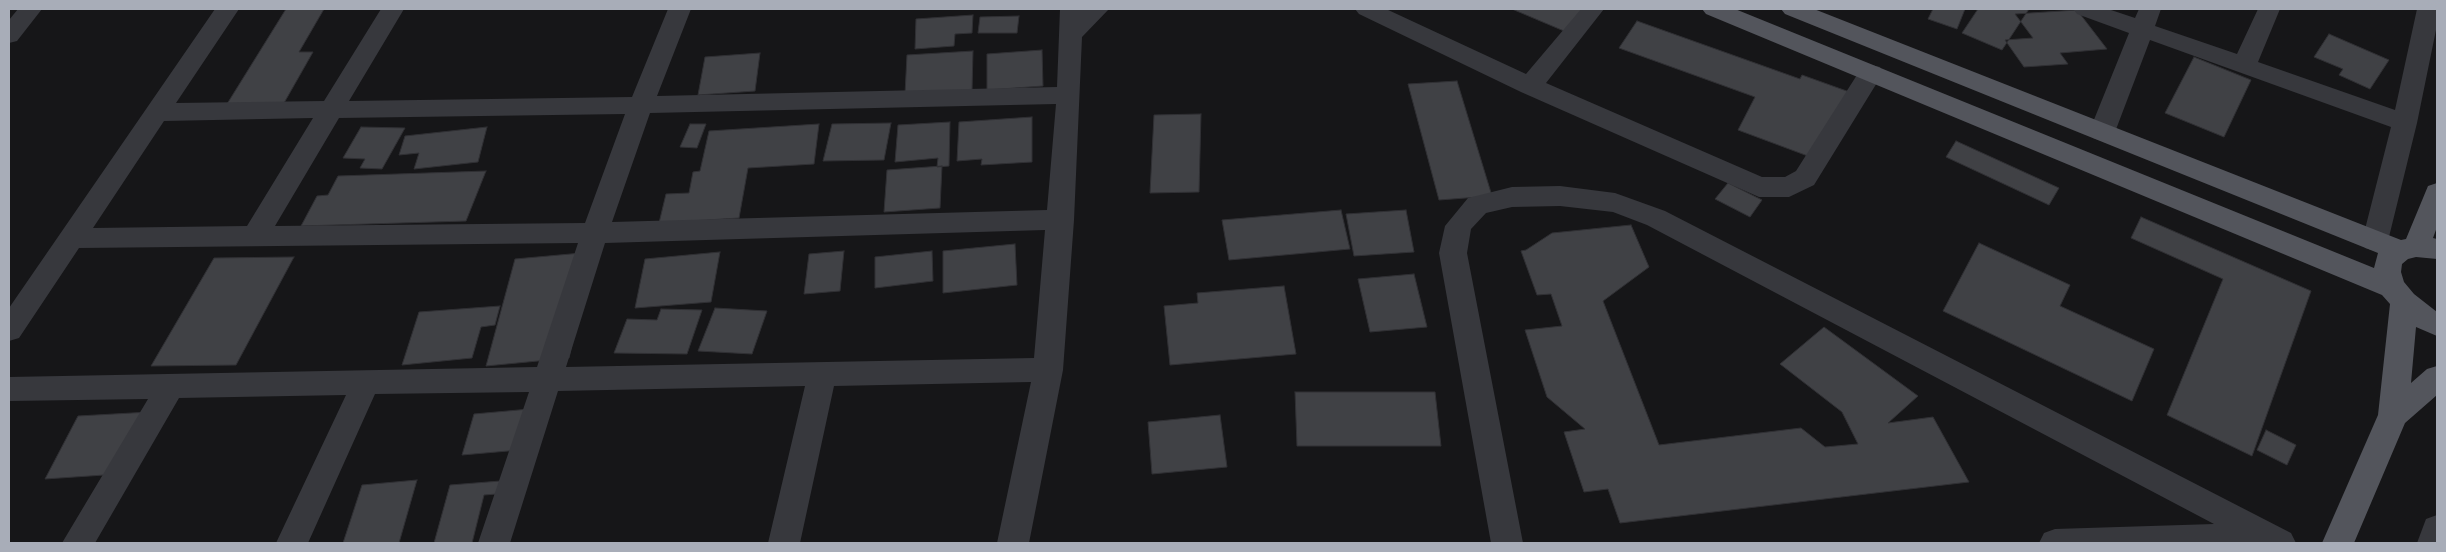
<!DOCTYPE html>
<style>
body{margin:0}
#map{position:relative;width:2446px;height:552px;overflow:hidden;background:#161618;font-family:Lato,sans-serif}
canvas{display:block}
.frame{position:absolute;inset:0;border:10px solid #a8adb8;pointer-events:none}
</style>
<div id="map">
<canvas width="2446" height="552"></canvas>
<div class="frame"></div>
</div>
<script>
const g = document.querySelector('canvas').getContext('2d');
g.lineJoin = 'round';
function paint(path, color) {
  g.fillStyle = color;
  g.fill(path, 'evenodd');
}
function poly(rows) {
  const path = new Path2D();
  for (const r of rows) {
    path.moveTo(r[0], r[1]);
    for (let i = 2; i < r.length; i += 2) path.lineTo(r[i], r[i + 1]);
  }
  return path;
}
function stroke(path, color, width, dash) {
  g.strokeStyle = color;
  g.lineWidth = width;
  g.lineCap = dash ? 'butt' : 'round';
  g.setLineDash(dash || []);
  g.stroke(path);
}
const building = poly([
 [286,9,324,9,299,52,313,52,284,103,227,104,286,9],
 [1512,9,1583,9,1564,31,1512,9],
 [1933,9,1965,9,1957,29,1928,19,1933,9],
 [1978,9,2029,9,2002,50,1962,33,1978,9],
 [2077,10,2107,49,2060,53,2068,64,2024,67,2005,40,2033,38,2015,14,2077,10],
 [973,15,972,33,955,34,954,46,915,49,916,19,973,15],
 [1019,16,1017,33,978,33,980,17,1019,16],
 [1637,21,1800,79,1802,75,1855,94,1824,162,1738,130,1755,97,1619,48,1637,21],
 [2329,34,2389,60,2370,89,2339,75,2343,69,2314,57,2329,34],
 [1042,50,1043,86,987,90,987,54,1042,50],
 [973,51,972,91,905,94,907,55,973,51],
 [760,53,755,91,698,95,705,57,760,53],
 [2194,57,2251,80,2224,137,2165,113,2194,57],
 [1457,81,1492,196,1439,200,1408,84,1457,81],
 [1201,114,1199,192,1150,193,1154,115,1201,114],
 [1032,117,1032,162,981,165,982,159,957,161,959,122,1032,117],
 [950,122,949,166,937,167,938,158,895,162,898,125,950,122],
 [891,123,884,160,823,161,832,124,891,123],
 [690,124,706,124,697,148,680,147,690,124],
 [819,124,814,164,748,168,739,218,659,223,666,194,689,193,693,172,700,171,709,131,819,124],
 [361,127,405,128,382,169,360,168,365,159,343,158,361,127],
 [487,127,478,162,414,169,419,153,399,155,405,136,487,127],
 [1956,141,2059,188,2049,205,1946,157,1956,141],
 [942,166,940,208,884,212,887,170,942,166],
 [486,171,466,221,301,226,317,196,328,195,338,176,486,171],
 [1728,183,1762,200,1750,217,1715,199,1728,183],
 [1341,210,1350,249,1229,260,1222,220,1341,210],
 [1406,210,1414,252,1354,256,1346,214,1406,210],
 [2141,217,2311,291,2252,456,2167,415,2223,279,2131,238,2141,217],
 [1631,225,1649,267,1603,301,1659,445,1801,428,1825,447,1858,444,1842,412,1780,364,1824,327,1918,396,1888,423,1933,417,1969,482,1620,523,1608,489,1584,492,1564,432,1585,429,1547,397,1525,330,1562,326,1551,294,1537,295,1521,251,1526,250,1552,233,1631,225],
 [1979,243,2070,285,2060,306,2154,349,2132,401,1943,311,1979,243],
 [1015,244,1017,285,943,293,943,251,1015,244],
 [844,251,840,291,804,294,809,254,844,251],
 [932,251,933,281,875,288,875,257,932,251],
 [593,252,569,358,486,366,515,259,593,252],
 [720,252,711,302,635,308,645,259,720,252],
 [294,257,236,365,151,366,214,258,294,257],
 [1414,274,1427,327,1370,332,1358,279,1414,274],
 [1284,286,1296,354,1170,365,1164,306,1198,303,1197,293,1284,286],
 [500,306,495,325,481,327,472,358,402,365,419,312,500,306],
 [715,308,767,311,752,354,698,351,715,308],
 [661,309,702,310,687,354,614,353,627,319,657,320,661,309],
 [1295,392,1435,392,1441,446,1297,446,1295,392],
 [541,408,531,449,462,455,474,414,541,408],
 [150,412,119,474,45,479,78,416,150,412],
 [1220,415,1227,467,1152,474,1148,422,1220,415],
 [2266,430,2296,445,2287,465,2257,450,2266,430],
 [417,480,399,543,343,543,362,485,417,480],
 [513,480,510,493,484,495,472,543,434,543,450,485,513,480]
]);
paint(building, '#404145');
stroke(building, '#303034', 1);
paint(poly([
 [18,9,42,9,17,41,9,43,9,20,18,9],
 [215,9,239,9,176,103,324,101,381,9,404,9,349,101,632,97,668,9,691,9,657,96,1057,87,1060,9,1109,9,1082,37,1074,220,1063,370,1029,543,997,543,1031,382,834,386,800,543,768,543,805,386,558,391,510,543,478,543,529,392,375,394,308,543,276,543,346,395,179,398,95,543,62,543,148,399,9,401,9,377,537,367,578,243,79,248,19,338,9,341,9,308,215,9],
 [1056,104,1047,210,612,222,650,113,1056,104],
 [625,114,585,223,275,226,339,118,625,114],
 [313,118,247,226,93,228,164,121,313,118],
 [1045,230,1034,358,566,367,605,243,1045,230],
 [1355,9,1386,9,1526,74,1581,9,1604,9,1546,83,1762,177,1785,177,1796,171,1862,67,1871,65,1880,67,1883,73,1814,185,1789,197,1759,197,1521,92,1359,14,1355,9],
 [2073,9,2108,9,2135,18,2139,9,2161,9,2155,26,2237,54,2258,9,2280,9,2258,62,2395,110,2417,9,2437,9,2437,25,2417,123,2388,241,2385,248,2375,251,2365,248,2362,241,2391,127,2150,40,2115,132,2111,138,2102,141,2093,138,2089,132,2129,33,2077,14,2073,9],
 [1560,186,1615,193,1665,211,2291,533,2296,543,2039,543,2044,533,2055,529,2214,524,1647,225,1613,212,1560,206,1512,207,1486,213,1471,229,1467,253,1523,543,1491,543,1439,253,1445,226,1468,198,1512,187,1560,186],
 [2437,515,2437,543,2417,543,2426,519,2437,515]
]), '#37383d');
paint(poly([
 [1702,9,1735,9,2374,268,2378,253,1785,14,1781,9,1814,9,2401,240,2406,239,2428,186,2437,183,2437,227,2433,238,2437,239,2437,259,2416,257,2408,259,2402,264,2401,272,2404,282,2414,294,2437,312,2437,336,2416,327,2411,383,2427,369,2437,366,2437,395,2405,423,2354,543,2322,543,2378,415,2390,304,2382,295,1706,14,1702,9]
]), '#53555c');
</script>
